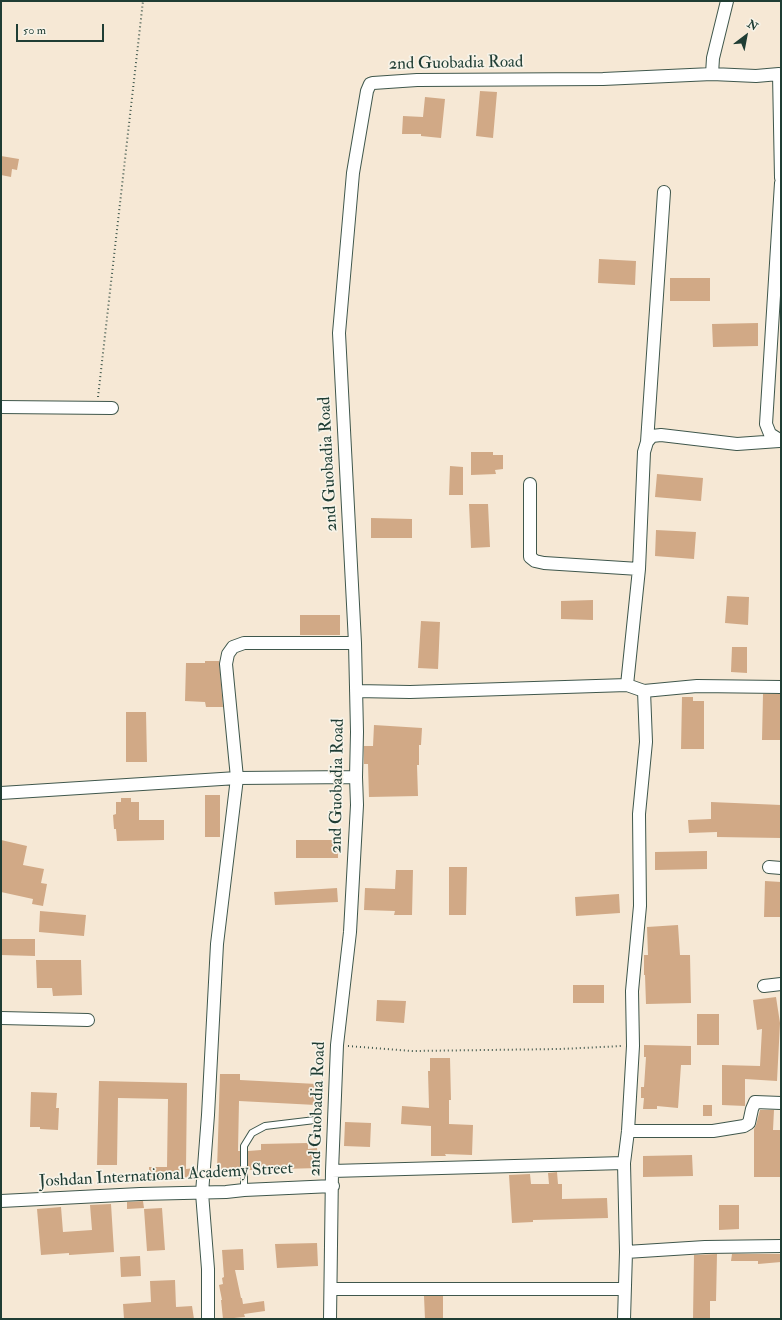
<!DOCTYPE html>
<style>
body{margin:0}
#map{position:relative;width:782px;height:1320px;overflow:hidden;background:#f6e8d5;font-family:"IM FELL Double Pica",serif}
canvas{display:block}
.frame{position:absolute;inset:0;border:2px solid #1f3d34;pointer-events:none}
.north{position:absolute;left:726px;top:16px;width:40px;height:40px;-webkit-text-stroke:3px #f7f3e8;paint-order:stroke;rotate:32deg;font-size:11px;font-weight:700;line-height:16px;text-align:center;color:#1f3d34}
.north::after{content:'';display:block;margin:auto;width:14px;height:18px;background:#1f3d34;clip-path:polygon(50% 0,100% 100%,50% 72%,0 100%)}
.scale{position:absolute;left:16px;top:24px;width:88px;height:18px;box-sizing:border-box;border:2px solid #1f3d34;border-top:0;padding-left:5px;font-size:12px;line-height:14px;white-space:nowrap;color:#1f3d34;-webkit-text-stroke:3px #f7f3e8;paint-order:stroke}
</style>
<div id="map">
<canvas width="782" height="1320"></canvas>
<div class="frame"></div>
<div class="north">N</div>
<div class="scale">50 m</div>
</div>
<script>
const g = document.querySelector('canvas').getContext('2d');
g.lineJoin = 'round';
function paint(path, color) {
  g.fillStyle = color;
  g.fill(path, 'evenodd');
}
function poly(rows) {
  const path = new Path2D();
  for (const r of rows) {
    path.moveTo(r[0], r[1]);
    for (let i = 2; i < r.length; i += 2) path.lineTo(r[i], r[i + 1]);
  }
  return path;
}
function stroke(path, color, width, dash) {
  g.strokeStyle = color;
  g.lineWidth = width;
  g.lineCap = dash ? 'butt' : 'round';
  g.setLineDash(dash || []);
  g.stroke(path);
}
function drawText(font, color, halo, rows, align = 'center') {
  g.font = font + ' "IM FELL Double Pica",serif';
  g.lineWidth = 3.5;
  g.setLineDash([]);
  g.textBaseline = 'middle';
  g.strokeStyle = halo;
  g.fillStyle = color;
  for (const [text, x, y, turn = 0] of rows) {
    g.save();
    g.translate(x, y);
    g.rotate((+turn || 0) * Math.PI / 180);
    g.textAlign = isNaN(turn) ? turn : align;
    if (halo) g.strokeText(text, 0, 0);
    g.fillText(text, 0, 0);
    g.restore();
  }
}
paint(poly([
 [480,91,497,92,493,138,476,136],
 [425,97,445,99,441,138,421,136,421,134,402,134,403,116,423,117],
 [1,156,19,159,17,170,12,169,11,177,1,175],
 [599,259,636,261,635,285,598,283],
 [670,278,710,278,710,301,670,301],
 [758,323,758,346,713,347,712,324],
 [471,452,493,452,493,455,503,455,503,469,495,470,496,474,471,475],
 [450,466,463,467,463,495,449,495],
 [657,474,703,478,701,501,655,497],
 [469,504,488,504,490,547,471,548],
 [371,518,412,519,412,538,371,538],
 [656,530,696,532,694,559,655,556],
 [727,596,749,597,748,625,725,623],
 [593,600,593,620,561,619,561,601],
 [300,615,340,615,340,635,300,635],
 [421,621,440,622,438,669,418,668],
 [732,647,747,647,747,673,731,672],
 [205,661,219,661,223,707,206,707,205,702,185,701,186,663,205,663],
 [763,694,781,694,781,740,762,740],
 [682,697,693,697,693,701,704,701,704,749,681,749],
 [126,712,146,712,147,762,126,762],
 [374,725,422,728,421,745,419,745,419,765,417,765,418,796,369,797,368,764,364,764,364,746,373,746],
 [205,795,220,795,220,837,205,837],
 [121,798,131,798,131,802,139,802,139,820,164,820,164,840,117,841,116,829,114,829,113,815,116,814,116,802,121,802],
 [711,802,781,805,781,838,717,837,717,832,689,833,688,820,711,819],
 [1,840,27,846,23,865,44,869,41,883,47,884,43,906,32,904,33,899,1,892],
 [296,840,338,840,338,858,296,858],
 [707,851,707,869,655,870,655,852],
 [449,867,467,867,466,915,449,915],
 [396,870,413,870,412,915,394,915,395,911,364,910,365,888,395,889],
 [765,881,781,882,781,917,764,917],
 [337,888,338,902,275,905,274,892],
 [619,894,620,913,576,916,575,897],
 [40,911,86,915,84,936,39,932],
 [678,925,680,955,690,955,691,1003,646,1004,645,975,644,975,644,955,648,955,647,927],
 [1,939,35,939,35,956,1,955],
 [36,960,81,960,82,995,53,996,52,988,37,988],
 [573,985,604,985,604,1003,573,1003],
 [776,997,780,1023,777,1081,745,1079,745,1106,722,1105,722,1065,760,1066,762,1029,757,1030,753,1000],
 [377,1000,406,1001,404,1023,376,1021],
 [697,1014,719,1014,719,1045,697,1045],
 [644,1045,691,1046,691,1065,681,1065,678,1108,657,1106,657,1109,643,1109,644,1098,641,1098,641,1087,644,1087,646,1057,644,1057],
 [430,1058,450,1058,451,1100,449,1100,449,1124,473,1125,472,1155,445,1154,446,1156,431,1156,431,1126,401,1124,402,1106,429,1108,428,1071,430,1071],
 [220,1074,240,1074,240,1080,317,1084,316,1105,239,1101,238,1151,240,1151,240,1170,217,1170],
 [99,1081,187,1083,186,1169,195,1168,196,1177,171,1179,171,1178,149,1178,149,1167,167,1167,168,1099,118,1098,117,1165,97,1165],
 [31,1092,57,1093,56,1108,59,1108,58,1130,40,1129,40,1127,30,1127],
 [703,1105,712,1105,712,1116,703,1116],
 [760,1110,774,1110,773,1130,781,1130,780,1159,781,1159,781,1177,754,1177,754,1129,756,1125],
 [345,1122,371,1123,370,1147,344,1146],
 [308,1143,308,1149,317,1148,318,1168,248,1170,248,1151,261,1150,261,1144],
 [692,1155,693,1176,643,1177,643,1156],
 [557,1172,558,1184,562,1184,562,1199,607,1198,608,1218,533,1220,533,1222,512,1223,509,1175,530,1174,531,1184,549,1184,548,1173],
 [143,1201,144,1208,127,1209,127,1202],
 [111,1204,114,1252,69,1255,69,1253,41,1255,37,1209,61,1207,63,1232,92,1230,90,1205],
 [719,1205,739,1205,739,1229,719,1230],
 [162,1208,165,1250,147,1251,144,1209],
 [317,1243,318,1266,277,1268,275,1244],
 [243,1249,244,1270,235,1270,241,1298,242,1298,243,1304,264,1301,265,1311,244,1314,245,1317,223,1319,221,1300,222,1300,219,1285,223,1284,222,1278,224,1277,222,1250],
 [717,1254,716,1301,710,1301,710,1319,693,1319,694,1255],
 [732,1254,781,1254,781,1262,758,1264,758,1261,731,1261],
 [140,1256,141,1276,121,1277,120,1257],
 [175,1280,176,1307,192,1306,194,1319,124,1319,123,1304,151,1302,150,1281],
 [424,1296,443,1296,443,1319,425,1319]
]), '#d1a986');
const lane = poly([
 [244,1190,244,1146,252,1133,265,1126,315,1120]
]);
const street = poly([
 [727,1,713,58,712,74,756,76,779,74,781,178],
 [781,183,766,424,770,434,781,441],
 [1,407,112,408],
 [647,442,664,192],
 [530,484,530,557,535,561,544,563,639,569],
 [627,685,639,569,644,452,647,442,652,436,661,435,737,444,779,441],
 [356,691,410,692,627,685,644,691,697,686,781,687],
 [1,793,237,778,356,777],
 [769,867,781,868],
 [764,986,781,984],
 [1,1018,88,1020],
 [628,1131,713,1131,744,1126,749,1123,752,1109,755,1102,781,1103],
 [332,1171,624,1163],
 [1,1201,140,1194,226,1192,244,1190,333,1186],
 [626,1252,705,1247,781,1246],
 [331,1289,624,1289],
 [208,1319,208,1269,202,1193,208,1115,217,944,237,778,226,664,228,654,233,647,244,643,355,643],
 [330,1319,332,1171,337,1045,350,932,357,805,356,777,357,732,355,643,339,333,353,173,367,91,370,84,373,83,417,80,603,79,712,74],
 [624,1319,626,1252,624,1163,628,1131,633,1046,632,991,640,906,639,814,646,742,644,691]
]);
stroke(lane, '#3f574c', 8);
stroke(street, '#3f574c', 14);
stroke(poly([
 [98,397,143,1],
 [348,1046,412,1051,561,1049,622,1046]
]), '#3f574c', 2, [1, 3]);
stroke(lane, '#fff', 6);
stroke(street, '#fff', 12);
drawText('17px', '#1f3d34', '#f7f3e8', [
 ["2nd Guobadia Road",456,64,-1],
 ["2nd Guobadia Road",329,464,-93],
 ["2nd Guobadia Road",338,786,-89],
 ["2nd Guobadia Road",318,1109,-88],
 ["Joshdan International Academy Street",166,1176,-3]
]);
</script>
